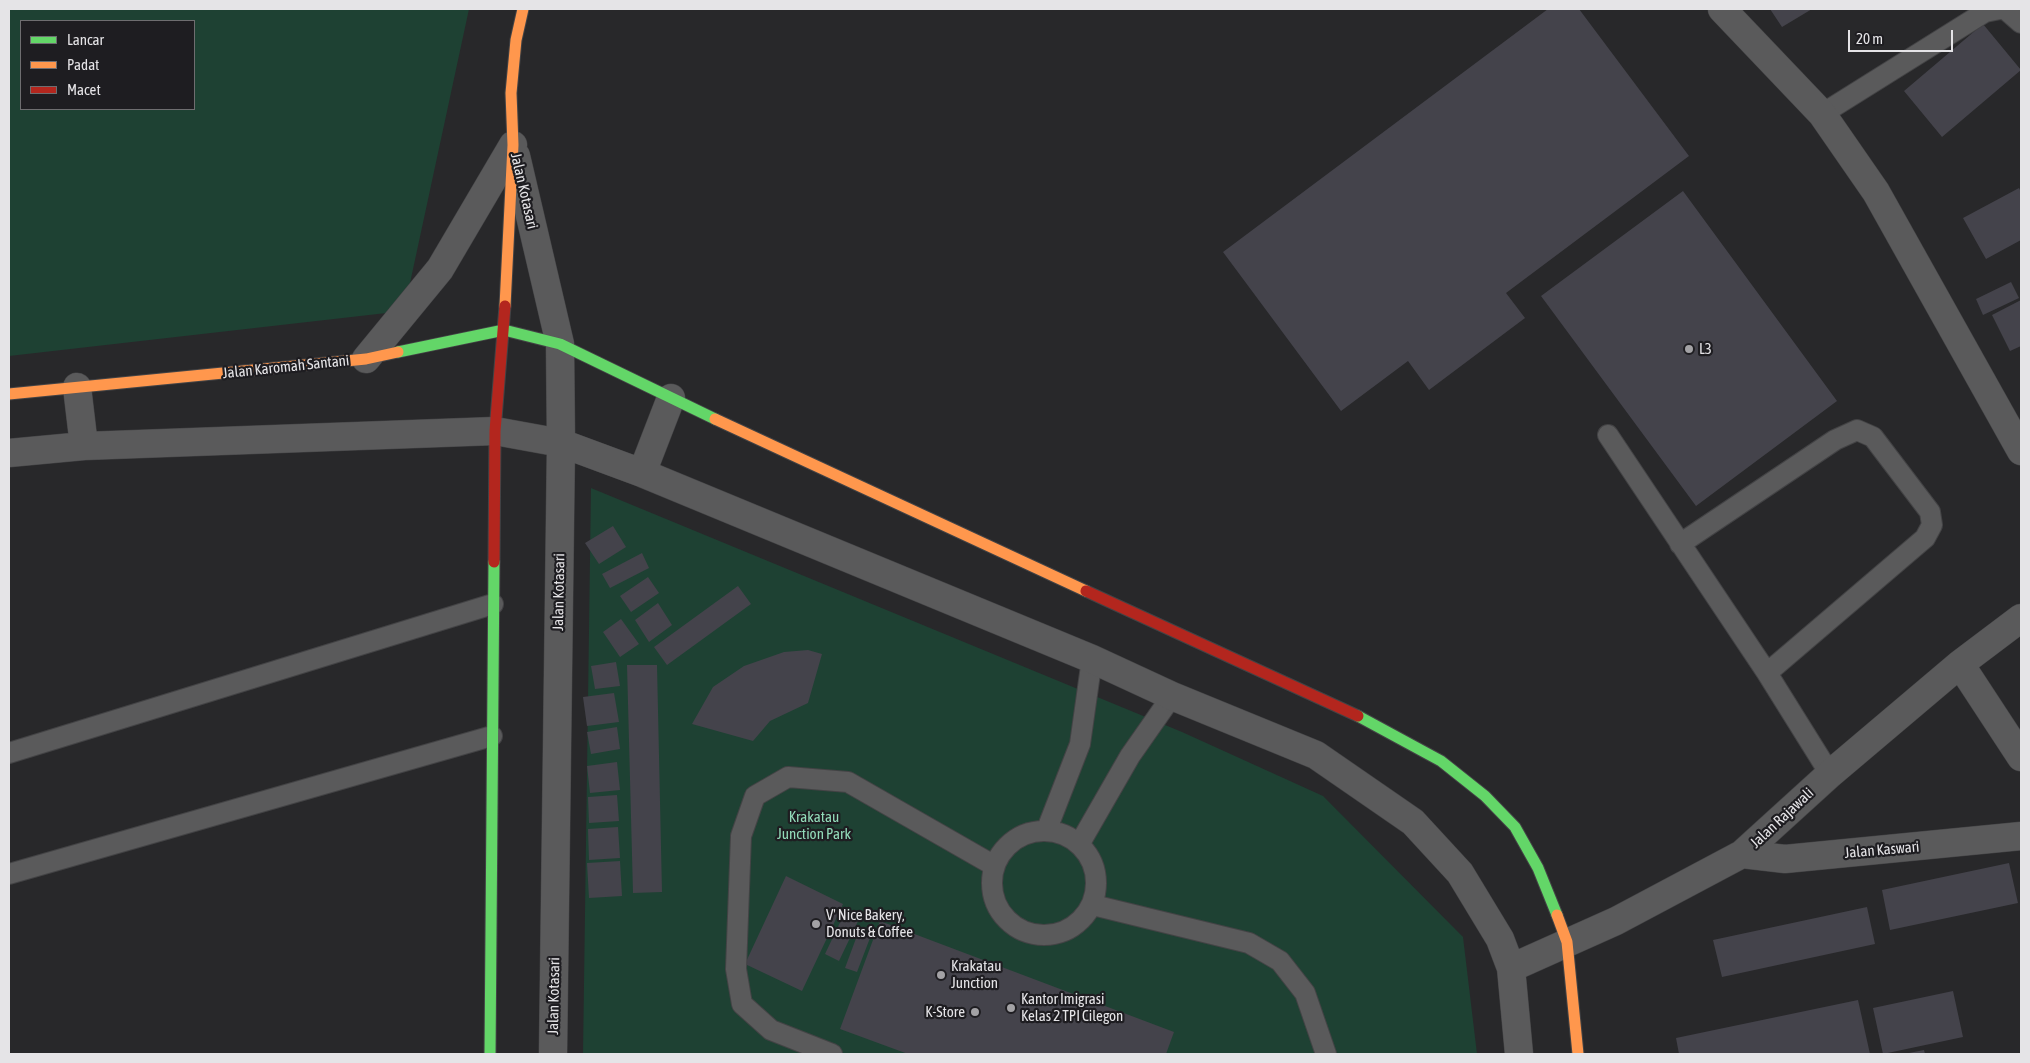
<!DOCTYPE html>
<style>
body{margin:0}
#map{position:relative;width:2030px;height:1063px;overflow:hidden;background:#28282a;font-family:"Asap Condensed",sans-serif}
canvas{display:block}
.frame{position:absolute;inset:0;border:10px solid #e5e4e7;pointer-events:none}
.legend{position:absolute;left:20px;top:20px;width:175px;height:90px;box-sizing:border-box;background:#1e1d21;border:1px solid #6e6d70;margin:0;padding:6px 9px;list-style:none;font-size:15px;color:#e5e4e7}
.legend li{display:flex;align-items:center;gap:10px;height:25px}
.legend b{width:25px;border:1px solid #6e6d70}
.scale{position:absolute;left:1848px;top:30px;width:105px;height:22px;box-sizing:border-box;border:2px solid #e5e4e7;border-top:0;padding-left:6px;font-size:15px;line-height:18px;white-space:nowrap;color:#e5e4e7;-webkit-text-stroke:4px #1e1d21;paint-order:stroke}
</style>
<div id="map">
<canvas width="2030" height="1063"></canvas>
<div class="frame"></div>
<ul class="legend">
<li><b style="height:6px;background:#63d668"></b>Lancar</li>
<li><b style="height:6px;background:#ff974d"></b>Padat</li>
<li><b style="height:6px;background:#b3261e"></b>Macet</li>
</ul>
<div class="scale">20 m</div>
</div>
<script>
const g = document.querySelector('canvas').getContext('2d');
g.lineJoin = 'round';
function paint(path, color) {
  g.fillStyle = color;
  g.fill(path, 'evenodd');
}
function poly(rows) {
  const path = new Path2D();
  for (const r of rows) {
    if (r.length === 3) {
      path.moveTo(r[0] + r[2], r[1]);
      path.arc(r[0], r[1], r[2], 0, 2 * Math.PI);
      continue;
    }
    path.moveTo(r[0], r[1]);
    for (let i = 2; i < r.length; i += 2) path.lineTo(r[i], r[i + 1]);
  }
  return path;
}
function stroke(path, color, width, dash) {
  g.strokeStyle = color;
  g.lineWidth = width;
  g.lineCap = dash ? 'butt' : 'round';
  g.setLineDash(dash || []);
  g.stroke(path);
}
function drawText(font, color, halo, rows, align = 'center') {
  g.font = font + ' "Asap Condensed",sans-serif';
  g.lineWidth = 4.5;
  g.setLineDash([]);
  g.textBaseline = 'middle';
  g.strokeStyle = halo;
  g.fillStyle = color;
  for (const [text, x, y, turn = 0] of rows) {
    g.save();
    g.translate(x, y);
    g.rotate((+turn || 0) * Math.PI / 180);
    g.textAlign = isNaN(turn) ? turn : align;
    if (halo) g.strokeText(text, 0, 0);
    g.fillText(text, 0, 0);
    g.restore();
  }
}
paint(poly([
 [9,9,469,9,404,311,9,356],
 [21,21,194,21,194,109,21,109],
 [591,488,1182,732,1323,796,1463,937,1477,1054,583,1054]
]), '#1e4133');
paint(poly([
 [1548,9,1579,9,1689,156,1506,293,1525,318,1429,390,1408,361,1341,411,1223,252],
 [1770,9,1812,9,1782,27],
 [1983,24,2021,70,1942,137,1904,91],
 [2019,188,2021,192,2021,240,1986,259,1963,218],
 [1683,191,1837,401,1696,506,1541,296],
 [2011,282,2019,298,1983,315,1976,299],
 [2021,300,2021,346,2010,351,1992,315],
 [613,526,626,547,599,564,585,543],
 [642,553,649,568,610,588,602,574],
 [648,577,659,593,631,612,620,596],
 [738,586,751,604,667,665,654,647],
 [658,603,672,625,649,642,635,620],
 [621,619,639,644,620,657,603,632],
 [808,650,822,654,808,703,770,721,753,741,692,724,713,687,744,666,784,652],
 [616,662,620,686,595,689,591,666],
 [627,665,657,665,662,892,633,893],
 [614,693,619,722,587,726,583,697],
 [617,727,620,749,591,754,587,732],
 [617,762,620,790,590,793,587,766],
 [617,795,619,821,589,823,588,797],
 [618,827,620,858,589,860,588,829],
 [620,861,622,896,589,898,587,863],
 [2009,863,2018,903,1890,930,1882,890],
 [786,876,843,904,802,991,745,964],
 [1867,907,1875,944,1722,977,1713,940],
 [845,912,859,919,839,961,825,954],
 [880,921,1174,1032,1166,1054,908,1054,840,1029],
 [858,933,870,938,857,972,845,968],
 [1953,991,1963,1037,1883,1054,1873,1008],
 [1858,1000,1870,1054,1679,1054,1676,1038],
 [1924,1050,1925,1054,1909,1054,1909,1053]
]), '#44434b');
const lane = poly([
 [2005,9,2021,23],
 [1822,114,1985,12,2000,9],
 [1608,435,1767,673,1830,774],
 [1680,544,1835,440,1857,430,1873,437,1930,512,1932,525,1925,538,1767,673],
 [9,753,493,604],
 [1047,829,1080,744,1092,659],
 [1044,883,52],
 [1080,843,1130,756,1172,696],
 [9,874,492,736],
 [1093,905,1249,943,1280,961,1305,993,1326,1054],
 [832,1054,771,1030,742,1004,736,969,741,836,755,796,788,777,848,782,993,865]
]);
const street = poly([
 [1722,9,1822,114,1876,192,2021,451],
 [516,156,560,344,561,443,553,1054],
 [366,359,440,269,513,145],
 [77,387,84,446],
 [9,453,84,446,495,431,561,443,642,473,1092,659,1172,696,1316,755,1413,822,1460,873,1500,939,1511,968,1519,1054],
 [642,473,671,398],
 [1960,664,2021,757],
 [1742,854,1785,859,2021,836],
 [1511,968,1616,921,1742,854,1830,774,1960,664,2021,618]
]);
const fast = poly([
 [398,352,504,330,560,344,715,419],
 [1358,716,1441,761,1485,796,1515,827,1538,868,1557,915],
 [490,1054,494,562]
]);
const slow = poly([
 [505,306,513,145,511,93,516,40,523,9],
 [9,394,366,359,398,352],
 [715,419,1086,591],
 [1557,915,1567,942,1578,1054]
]);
const jam = poly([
 [494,562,495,431,505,306],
 [1086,591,1358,716]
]);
stroke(lane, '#434345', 22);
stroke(street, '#434345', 29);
stroke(fast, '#434345', 13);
stroke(slow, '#434345', 13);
stroke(jam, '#434345', 13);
stroke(lane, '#5a5a5b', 20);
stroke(street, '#5a5a5b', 28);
stroke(fast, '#63d668', 11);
stroke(slow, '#ff974d', 11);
stroke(jam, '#b3261e', 11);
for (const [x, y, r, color] of [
 [1689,349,5,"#a3a2a5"],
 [816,924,5,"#a3a2a5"],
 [941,975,5,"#a3a2a5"],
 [1011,1008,5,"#a3a2a5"],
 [975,1012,5,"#a3a2a5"]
]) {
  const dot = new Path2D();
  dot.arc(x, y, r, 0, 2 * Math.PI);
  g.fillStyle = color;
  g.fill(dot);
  stroke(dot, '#1e1d21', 2);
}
drawText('15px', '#e5e4e7', '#1e1d21', [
 ["Jalan Kotasari",524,191,77],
 ["Jalan Karomah Santani",286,367,-6],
 ["Jalan Kotasari",559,592,-89],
 ["Jalan Rajawali",1782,818,-43],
 ["Jalan Kaswari",1882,850,-5],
 ["Jalan Kotasari",554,996,-89]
]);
drawText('15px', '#e5e4e7', '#1e1d21', [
 ["L3",1699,349],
 ["V' Nice Bakery,",826,915],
 ["Donuts & Coffee",826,932],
 ["Krakatau",951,966],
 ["Junction",951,983],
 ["Kantor Imigrasi",1021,999],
 ["Kelas 2 TPI Cilegon",1021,1016],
 ["K-Store",965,1012,"right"]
], 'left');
drawText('15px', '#93dcba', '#1e1d21', [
 ["Krakatau",814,817],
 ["Junction Park",814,834]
]);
</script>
